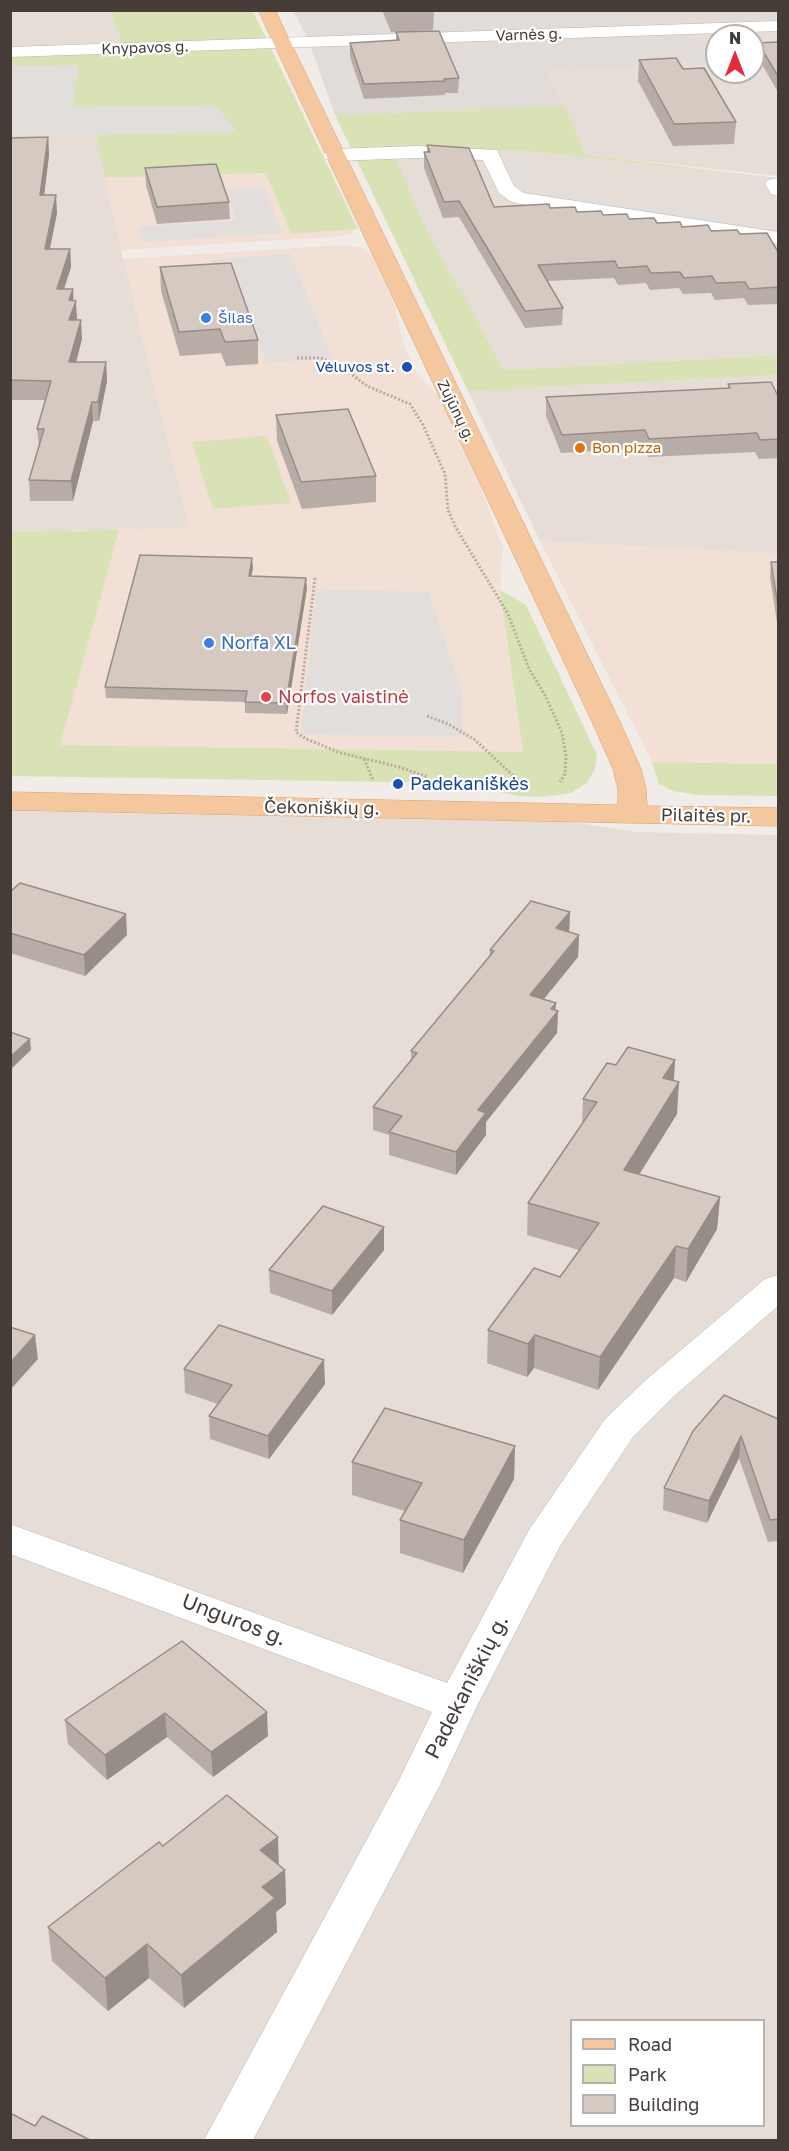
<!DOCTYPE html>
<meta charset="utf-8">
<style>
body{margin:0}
#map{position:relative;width:789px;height:2151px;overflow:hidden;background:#f2ece8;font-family:"Golos Text",sans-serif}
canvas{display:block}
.frame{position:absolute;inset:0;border:12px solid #453c37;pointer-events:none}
.legend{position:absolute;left:570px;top:2019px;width:195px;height:108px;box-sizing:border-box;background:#fff;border:2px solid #b5b1af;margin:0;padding:8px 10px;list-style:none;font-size:18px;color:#453c37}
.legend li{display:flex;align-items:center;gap:12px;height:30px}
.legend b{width:30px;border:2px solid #b5b1af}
.north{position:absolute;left:705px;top:24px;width:60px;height:60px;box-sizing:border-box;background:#fff;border:2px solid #b5b1af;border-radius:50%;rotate:0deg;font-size:16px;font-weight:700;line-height:24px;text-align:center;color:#453c37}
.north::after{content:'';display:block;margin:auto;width:21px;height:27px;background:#e52c3c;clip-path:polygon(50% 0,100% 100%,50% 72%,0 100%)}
</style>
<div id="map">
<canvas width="789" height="2151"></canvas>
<div class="frame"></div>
<ul class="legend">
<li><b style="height:8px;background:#f4c79e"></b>Road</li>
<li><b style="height:16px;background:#d9e2b4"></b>Park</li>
<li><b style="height:16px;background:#d6c9c1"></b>Building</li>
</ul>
<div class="north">N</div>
</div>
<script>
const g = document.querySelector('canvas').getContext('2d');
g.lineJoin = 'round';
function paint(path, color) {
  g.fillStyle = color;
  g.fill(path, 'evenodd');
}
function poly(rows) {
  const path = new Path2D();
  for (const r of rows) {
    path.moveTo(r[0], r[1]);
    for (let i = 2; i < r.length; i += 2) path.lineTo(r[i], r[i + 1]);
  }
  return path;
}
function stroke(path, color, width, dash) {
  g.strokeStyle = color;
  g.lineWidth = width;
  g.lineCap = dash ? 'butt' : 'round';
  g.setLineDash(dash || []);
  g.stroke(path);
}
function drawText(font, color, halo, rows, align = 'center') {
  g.font = font + ' "Golos Text",sans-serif';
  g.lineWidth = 4.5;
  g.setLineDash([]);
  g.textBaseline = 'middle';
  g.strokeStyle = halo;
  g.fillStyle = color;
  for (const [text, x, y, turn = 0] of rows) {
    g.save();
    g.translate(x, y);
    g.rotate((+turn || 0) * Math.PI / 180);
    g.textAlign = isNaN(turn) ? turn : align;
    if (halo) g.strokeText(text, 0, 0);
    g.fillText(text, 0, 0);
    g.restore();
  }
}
paint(poly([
 [11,10,110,11,124,53,11,55],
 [778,30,778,176,586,155,546,71,711,65,694,34],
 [717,36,753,36,753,72,717,72],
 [96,134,121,250,190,528,11,532,10,137],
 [390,148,459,148,535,152,778,178,778,355,504,370,427,231],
 [778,375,778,554,540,541,468,391],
 [11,811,570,822,637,832,778,835,778,2140,11,2140],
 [572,2020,764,2020,764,2126,572,2126]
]), '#e6ddd6');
paint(poly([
 [266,173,291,234,358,229,350,234,331,237,121,250,105,178],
 [343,245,360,247,372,255,395,306,402,341,417,374,444,402,473,467,503,547,500,590,523,752,59,745,119,530,190,527,123,259],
 [540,541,778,554,778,764,652,762]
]), '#f2dfd5');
paint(poly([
 [778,10,778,30,694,34,712,65,546,71,564,106,335,115,307,37,293,11]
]), '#e2dcd9');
paint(poly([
 [110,11,253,11,358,229,291,234,266,173,105,178,96,134,11,137,10,55,124,52],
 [564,106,586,155,778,178,535,152,459,148,391,148,427,231,504,370,778,355,778,375,468,391,335,115],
 [267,436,291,503,213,509,192,442],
 [119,530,60,745,523,752,500,590,526,605,597,755,595,769,587,783,571,793,542,797,518,796,453,783,11,776,11,532],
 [652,762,778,764,778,796,699,795,673,791,659,784]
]), '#d9e2b4');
paint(poly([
 [79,65,72,107,215,105,237,132,11,137,11,66],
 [520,162,534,192,517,192,503,163],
 [264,187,282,233,141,242,137,227,237,221,226,189],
 [537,190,725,218,720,224,531,196],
 [290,254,332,358,266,363,239,282,219,283,211,260],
 [316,589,428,592,461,688,462,737,301,734]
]), '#e1dedc');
const minor = poly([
 [778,21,778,31,10,57,10,47,778,21],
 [417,146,497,150,514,186,524,193,778,232,778,244,520,204,510,201,499,193,483,160,417,158,333,161,326,159,323,155,326,151,333,149,417,146],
 [778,178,778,196,771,194,765,184,768,180,778,178],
 [778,1275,778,1306,673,1397,633,1437,560,1546,478,1704,440,1785,253,2140,204,2140,399,1780,432,1712,10,1554,10,1524,447,1683,529,1530,605,1419,647,1379,765,1279,778,1275]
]);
const major = poly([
 [258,10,275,10,621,724,641,769,646,789,647,806,778,808,778,826,10,810,10,792,618,805,618,789,613,769,593,724,258,10]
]);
stroke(minor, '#c0b5ae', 1);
stroke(major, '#d8a070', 1);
stroke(poly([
 [297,358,321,358,341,366,367,386,410,404,423,425,445,474,448,510,456,528,508,614,529,669,545,695,562,733,566,756,565,774,560,782],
 [315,578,296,732,306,739,341,753,399,767,428,777],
 [427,716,448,724,475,740,519,781],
 [364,759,373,780]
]), '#bdaa9e', 3, [2, 2]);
paint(minor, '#fff');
paint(major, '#f4c79e');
paint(poly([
 [382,10,434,10,433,30,391,32],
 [396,32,459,78,458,93,445,93,445,95,364,99,350,57,350,43,396,41],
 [778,42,778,92,757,56,758,43],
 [639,60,736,122,734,144,673,146,638,81],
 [48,137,49,155,44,195,57,213,50,249,70,249,71,267,64,289,73,300,82,339,76,362,106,362,107,381,99,421,93,421,73,501,30,501,29,480,39,447,37,429,46,400,10,400,10,138],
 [427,145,494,207,550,208,740,234,778,252,778,304,748,305,744,298,715,300,711,293,683,294,679,288,650,290,646,283,618,285,614,278,547,281,563,308,562,325,525,328,459,217,443,218,424,168,424,152,427,152],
 [145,168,229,202,230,219,157,224,146,185],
 [160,267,258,340,258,364,226,366,221,353,180,356,161,291],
 [728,384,778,396,778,458,759,459,755,452,648,457,644,448,561,453,546,416,546,397,728,388],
 [276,415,376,476,376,502,302,509,277,441],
 [771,562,778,562,778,629,770,577],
 [253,568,251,576,307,588,287,714,245,713,245,702,106,698,105,687],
 [10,892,127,935,85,976,10,953],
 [570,912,569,932,579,935,578,957,544,999,556,1003,555,1010,558,1011,557,1033,486,1122,486,1135,456,1175,389,1155,389,1135,373,1130,373,1107,411,1061,411,1051,489,957,490,950],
 [675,1060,674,1081,677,1114,639,1174,720,1197,717,1229,686,1282,674,1278,598,1390,534,1368,527,1377,487,1363,488,1330,560,1277,579,1250,527,1235,528,1203,582,1124,583,1099,616,1065],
 [384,1227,384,1250,332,1315,270,1293,269,1270],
 [184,1369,325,1384,269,1459,210,1439,209,1416,218,1404,185,1393],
 [778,1419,778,1541,768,1542,739,1458,707,1523,663,1510,664,1488,693,1431],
 [515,1446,514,1479,463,1573,400,1553,400,1520,405,1511,352,1495,352,1462],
 [182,1641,268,1736,213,1777,167,1737,107,1780,68,1744,65,1720],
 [163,1846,279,1865,285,1870,286,1904,276,1912,277,1932,184,2008,149,1978,108,2011,52,1961,48,1927]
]), '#b8ada6');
paint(poly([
 [48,137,49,155,42,213,40,195],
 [56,195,57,213,46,267,45,249],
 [70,249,71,267,58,307,57,289],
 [73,289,74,306,76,301,77,319,71,339,69,300],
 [81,320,82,339,71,381,69,362],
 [106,362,107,381,99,421,98,402],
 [92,402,93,421,73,501,71,481],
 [252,558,253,568,249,587,249,576],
 [306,578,307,588,287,714,286,703],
 [570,912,569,934,556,928],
 [126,914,127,935,85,976,84,955],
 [579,935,578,957,529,1017,530,995],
 [556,1003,555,1014,558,1011,557,1033,486,1122,486,1135,456,1175,456,1152,478,1110],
 [30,1039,31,1050,10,1070,10,1057],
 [675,1060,673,1091,663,1078],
 [679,1082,677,1114,622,1202,624,1170],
 [720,1197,717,1229,686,1282,688,1249],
 [384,1227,384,1250,332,1315,332,1291],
 [676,1246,674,1278,598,1390,600,1357],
 [35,1335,38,1359,10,1390,10,1363],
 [535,1335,534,1368,527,1377,528,1344],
 [324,1360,325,1384,269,1459,268,1436],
 [741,1436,739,1458,707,1523,709,1501],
 [515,1446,514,1479,463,1573,464,1540],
 [267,1712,268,1736,213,1777,211,1752],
 [165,1713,167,1737,107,1780,105,1755],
 [278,1837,279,1870,260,1850],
 [285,1870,286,1904,276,1912,277,1932,184,2008,181,1975,262,1887],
 [147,1944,149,1978,108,2011,105,1978]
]), '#968d87');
const building = poly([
 [439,31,459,78,444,79,445,81,364,84,350,43,399,40,396,32,439,31],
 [778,42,778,76,758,43,778,42],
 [676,58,683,69,704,68,736,122,674,124,639,60,676,58],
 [48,137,40,195,56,195,45,249,70,249,57,289,73,289,69,300,76,301,69,320,81,320,69,362,106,362,98,402,92,402,71,481,29,480,44,429,37,429,51,381,10,380,10,138,48,137],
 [427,145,469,148,494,207,549,204,550,208,575,207,577,212,601,211,603,215,627,214,629,219,654,218,657,223,680,222,682,227,708,225,711,231,737,230,740,234,767,233,778,252,778,287,749,289,745,282,716,283,712,276,684,278,680,272,651,273,647,266,618,268,615,261,538,265,563,308,525,311,459,201,444,202,424,152,430,152,427,145],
 [216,164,229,202,157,207,145,168,216,164],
 [231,263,258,340,225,342,220,329,179,332,160,267,231,263],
 [771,382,778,396,778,439,760,440,757,433,649,439,645,430,562,435,546,397,730,388,728,384,771,382],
 [348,409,376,476,301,482,276,415,348,409],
 [140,555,252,558,249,576,306,578,286,703,245,702,247,691,105,687,140,555],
 [771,562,778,562,778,606,771,562],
 [20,883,126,914,84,955,10,933,10,892,20,883],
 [531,901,570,912,556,928,579,935,530,995,556,1003,551,1009,558,1011,478,1110,486,1113,456,1152,389,1132,402,1116,373,1107,417,1053,411,1051,494,951,490,950,531,901],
 [10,1032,30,1039,10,1057,10,1032],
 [628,1047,675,1060,663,1078,679,1082,624,1170,720,1197,688,1249,676,1246,600,1357,535,1335,528,1344,488,1330,534,1268,560,1277,599,1223,528,1203,597,1102,583,1099,607,1063,616,1065,628,1047],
 [323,1206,384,1227,332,1291,269,1270,323,1206],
 [219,1325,324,1360,268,1436,209,1416,232,1385,184,1369,219,1325],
 [10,1327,35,1335,10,1363,10,1327],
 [724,1395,778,1419,778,1519,770,1520,741,1436,709,1501,664,1488,693,1431,724,1395],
 [385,1408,515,1446,464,1540,400,1520,422,1483,352,1462,385,1408],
 [182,1641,267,1712,211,1752,165,1713,105,1755,65,1720,182,1641],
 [227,1795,278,1837,260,1850,285,1870,262,1887,275,1898,181,1975,147,1944,105,1978,48,1927,159,1842,163,1846,227,1795],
 [10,2113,35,2126,42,2116,90,2140,10,2140,10,2113]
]);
paint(building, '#d6c9c1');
stroke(building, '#968d87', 1.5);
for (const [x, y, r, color] of [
 [206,318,6,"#3f7fe0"],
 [407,367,6,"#1a4fb4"],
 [580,448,6,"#e8710a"],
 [209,643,6,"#3f7fe0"],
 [266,697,6,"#e0444e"],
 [398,784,6,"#1a4fb4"]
]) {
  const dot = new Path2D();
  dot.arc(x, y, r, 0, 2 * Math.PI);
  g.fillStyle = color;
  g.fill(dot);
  stroke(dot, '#fff', 2);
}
drawText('15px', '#453c37', '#fff', [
 ["Varnės g.",529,35,-2],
 ["Knypavos g.",145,48,-2],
 ["Zujūnų g.",456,411,64]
]);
drawText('15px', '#366cbe', '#fff', [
 ["Šilas",218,318]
], 'left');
drawText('15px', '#164399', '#fff', [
 ["Vėluvos st.",395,367]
], 'right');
drawText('15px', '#c56008', '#fff', [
 ["Bon pizza",592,448]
], 'left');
drawText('18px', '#366cbe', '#fff', [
 ["Norfa XL",221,643]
], 'left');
drawText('18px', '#be3a42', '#fff', [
 ["Norfos vaistinė",278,697]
], 'left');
drawText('18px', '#164399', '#fff', [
 ["Padekaniškės",410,784]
], 'left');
drawText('18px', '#453c37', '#fff', [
 ["Čekoniškių g.",322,808,1],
 ["Pilaitės pr.",706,816,1]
]);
drawText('21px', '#453c37', '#fff', [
 ["Unguros g.",234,1620,21],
 ["Padekaniškių g.",467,1687,-63]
]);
</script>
